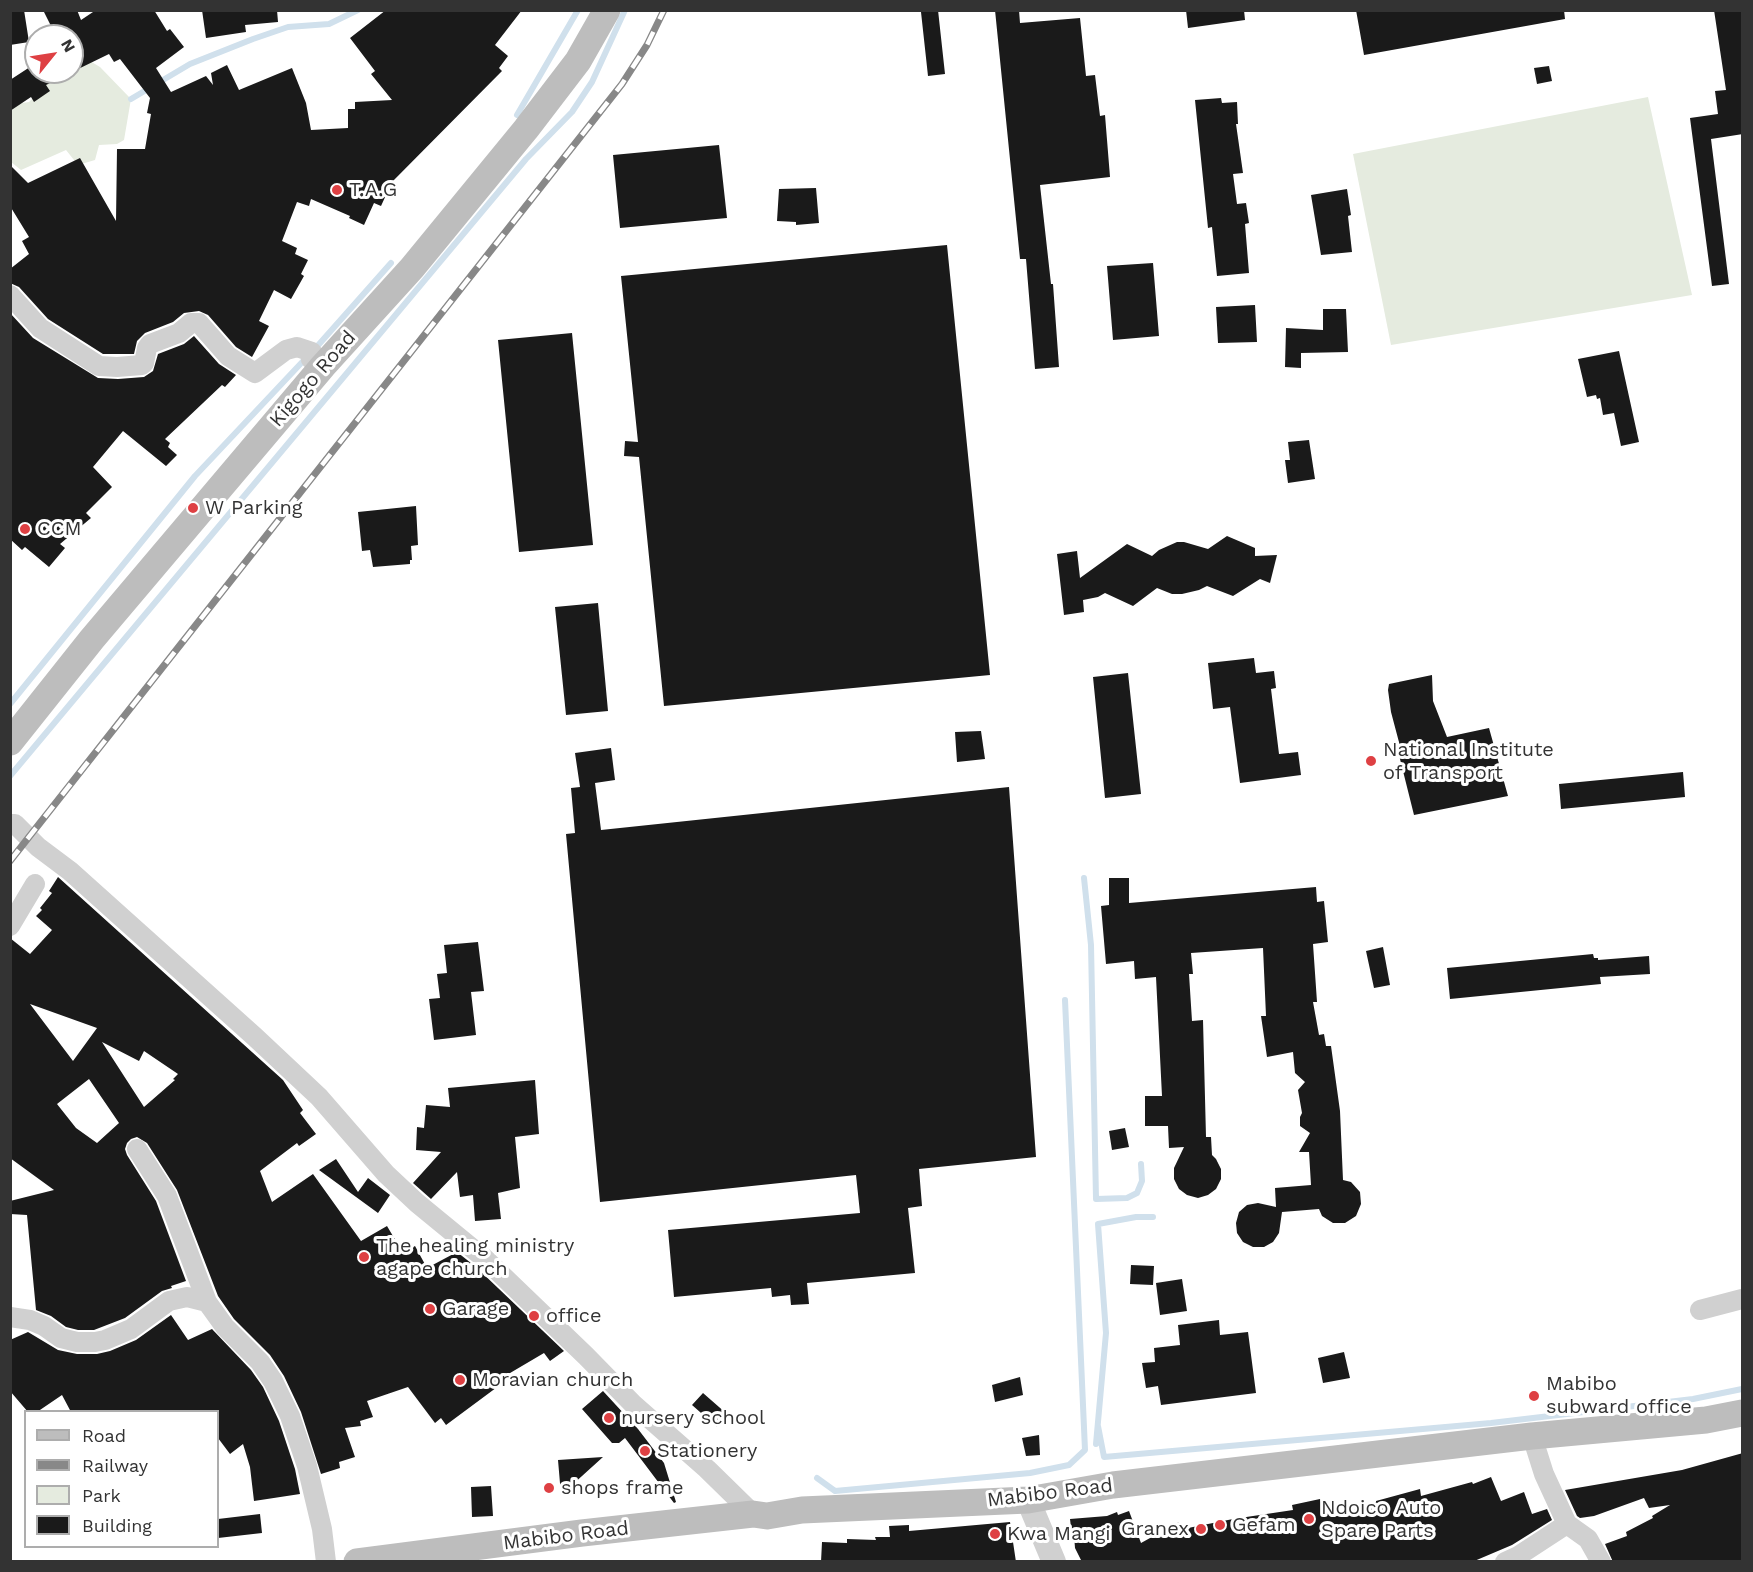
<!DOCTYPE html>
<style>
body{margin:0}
#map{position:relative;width:1753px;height:1572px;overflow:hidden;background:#fff;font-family:"Work Sans",sans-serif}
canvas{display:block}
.frame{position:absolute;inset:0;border:12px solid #333;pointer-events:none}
.legend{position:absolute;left:24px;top:1410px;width:195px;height:138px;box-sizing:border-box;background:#fff;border:2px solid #adadad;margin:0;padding:8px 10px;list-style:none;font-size:18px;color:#333}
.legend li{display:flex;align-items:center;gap:12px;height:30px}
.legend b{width:30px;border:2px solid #adadad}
.north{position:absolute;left:24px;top:24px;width:60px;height:60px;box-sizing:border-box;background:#fff;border:2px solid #adadad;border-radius:50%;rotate:60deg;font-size:16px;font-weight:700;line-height:24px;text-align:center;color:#333}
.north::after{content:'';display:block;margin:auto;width:21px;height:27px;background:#de4043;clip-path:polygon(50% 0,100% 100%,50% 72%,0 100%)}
</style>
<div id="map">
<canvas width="1753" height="1572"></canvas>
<div class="frame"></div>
<ul class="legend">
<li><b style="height:8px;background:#bdbdbd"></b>Road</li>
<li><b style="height:8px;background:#888"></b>Railway</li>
<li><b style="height:16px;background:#e5ebdf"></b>Park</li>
<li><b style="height:16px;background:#1a1a1a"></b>Building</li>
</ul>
<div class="north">N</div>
</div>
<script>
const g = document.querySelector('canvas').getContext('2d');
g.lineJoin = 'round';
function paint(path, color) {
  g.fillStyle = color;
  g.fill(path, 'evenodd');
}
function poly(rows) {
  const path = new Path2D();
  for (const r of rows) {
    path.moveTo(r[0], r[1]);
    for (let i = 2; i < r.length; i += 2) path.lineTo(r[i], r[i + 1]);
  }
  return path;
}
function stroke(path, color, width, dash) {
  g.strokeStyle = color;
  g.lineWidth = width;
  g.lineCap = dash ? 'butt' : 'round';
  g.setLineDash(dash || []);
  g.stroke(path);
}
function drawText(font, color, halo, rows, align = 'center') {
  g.font = font + ' "Work Sans",sans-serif';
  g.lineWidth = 6;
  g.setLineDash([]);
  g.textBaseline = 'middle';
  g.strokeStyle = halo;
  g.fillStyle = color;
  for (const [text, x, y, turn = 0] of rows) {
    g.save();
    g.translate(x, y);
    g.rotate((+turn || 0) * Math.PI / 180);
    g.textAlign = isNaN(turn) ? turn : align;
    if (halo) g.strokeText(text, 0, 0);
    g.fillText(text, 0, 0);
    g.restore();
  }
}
paint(poly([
 [85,58,100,67,131,99,124,140,117,144,99,145,95,160,78,165,66,150,21,170,11,162,10,105,29,102,40,91,41,83,72,72],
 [1648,97,1692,295,1391,345,1353,154]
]), '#e5ebdf');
stroke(poly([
 [131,99,190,64,253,39,288,27,329,24,358,10],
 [517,115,578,10],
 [313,351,391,263],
 [10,704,195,476,306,358],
 [10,776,526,159,572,112,592,82,625,10],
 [1084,878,1091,945,1096,1199,1127,1198,1137,1193,1142,1181,1141,1164],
 [1153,1217,1136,1217,1098,1224,1106,1333,1096,1444,1098,1426,1104,1457,1491,1423,1693,1399,1742,1389],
 [817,1478,835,1491,1030,1473,1069,1465,1085,1450,1065,1000]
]), '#d0e0ec', 6);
paint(poly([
 [10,10,24,10,29,42,10,45],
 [43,10,77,10,81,20,96,10,154,10,167,31,170,29,184,47,156,68,171,92,206,76,213,85,211,73,227,65,239,90,292,68,306,103,311,130,348,128,348,109,355,109,355,102,392,100,371,74,375,71,350,38,386,10,522,10,495,45,508,56,499,68,502,71,392,182,381,206,374,203,364,225,349,218,350,216,311,199,309,206,297,202,282,241,297,248,295,254,308,260,301,274,304,276,291,299,274,290,259,321,269,326,252,357,236,347,208,315,199,311,184,313,173,322,145,333,137,341,134,354,103,354,48,319,19,287,10,283,10,269,29,254,22,241,29,237,10,206,10,165,28,183,80,158,116,221,117,149,145,149,151,114,147,113,150,98,120,59,114,62,109,54,72,72,72,35,56,36],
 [202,10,277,10,278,22,245,25,246,32,206,38],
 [938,10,945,74,928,76,921,12],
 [995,10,1019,10,1020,23,1080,18,1086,76,1095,75,1100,116,1105,115,1110,177,1040,185,1051,284,1053,284,1059,367,1035,369,1026,259,1020,259],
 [1186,10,1244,10,1245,20,1188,28],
 [1356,10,1564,10,1565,19,1364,55],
 [1714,10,1743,10,1743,134,1711,139,1729,284,1712,286,1690,118,1718,114,1715,91,1726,90],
 [33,65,36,72,72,72,46,85,50,91,34,102,31,97,10,111,10,80],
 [1549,66,1552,81,1537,84,1534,68],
 [1221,98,1222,103,1237,102,1238,124,1236,124,1243,173,1233,174,1237,204,1246,203,1249,223,1245,224,1249,273,1217,276,1212,227,1208,228,1195,100],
 [719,145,727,218,620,228,613,155],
 [816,188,819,223,796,225,796,222,777,221,779,189],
 [1347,189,1351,215,1348,216,1352,252,1321,255,1311,195],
 [947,245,990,675,664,706,639,457,624,456,625,441,638,442,621,276],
 [1153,263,1159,336,1113,340,1107,266],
 [1255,305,1257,342,1218,343,1216,307],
 [1323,309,1346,309,1348,352,1301,353,1301,368,1285,367,1286,328,1323,330],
 [10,313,33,338,98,378,118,379,144,377,153,371,158,354,184,344,194,336,219,364,236,375,225,387,222,385,165,439,170,443,168,447,177,455,166,466,123,431,93,467,112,487,86,513,91,518,60,544,65,548,49,567,25,547,22,550,10,539],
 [572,333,593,545,519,552,498,340],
 [1619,351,1639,442,1621,446,1614,413,1603,415,1600,398,1597,399,1596,395,1587,397,1578,359],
 [1309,440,1315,479,1288,483,1285,460,1290,460,1288,442],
 [416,506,418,545,411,546,412,560,410,560,410,564,373,567,370,550,362,551,358,512],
 [1227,536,1255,548,1255,556,1277,555,1270,583,1260,579,1233,596,1207,586,1199,590,1182,594,1172,594,1157,588,1133,606,1105,593,1098,597,1083,600,1084,612,1064,615,1057,554,1077,551,1080,578,1127,544,1152,556,1159,550,1177,542,1184,542,1208,549],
 [598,603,608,711,566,715,555,607],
 [1254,658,1256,673,1274,671,1276,688,1271,689,1279,754,1298,752,1301,775,1240,783,1230,707,1213,709,1208,663],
 [1128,673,1141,794,1105,798,1093,677],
 [1432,675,1433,701,1447,737,1489,728,1508,796,1414,815,1397,747,1400,746,1391,712,1388,690,1389,684],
 [981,731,985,759,957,762,955,732],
 [611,748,615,780,595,783,601,830,1009,787,1036,1157,919,1169,922,1206,908,1208,915,1273,807,1283,809,1304,791,1305,790,1295,772,1297,771,1288,674,1297,668,1230,860,1213,856,1175,600,1202,566,834,575,833,571,788,580,787,575,753],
 [1683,772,1685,797,1561,809,1559,784],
 [58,877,283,1080,303,1110,300,1113,316,1134,299,1146,297,1143,260,1171,272,1202,313,1174,361,1241,387,1226,403,1253,415,1246,427,1268,457,1252,476,1267,564,1351,550,1361,544,1353,505,1376,508,1379,446,1425,441,1418,435,1423,408,1387,367,1401,373,1417,360,1421,361,1426,345,1428,355,1457,339,1462,340,1468,321,1474,301,1412,284,1376,270,1355,234,1319,218,1296,177,1190,147,1143,137,1137,131,1139,127,1143,125,1149,127,1155,156,1201,186,1281,171,1286,172,1288,162,1291,125,1318,94,1330,78,1330,66,1327,51,1316,36,1310,27,1215,10,1214,10,1201,54,1190,10,1158,10,938,30,954,52,930,36,916,42,910,40,908,52,893,49,891],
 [30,1004,97,1028,73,1061],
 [102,1042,139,1061,144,1051,178,1074,173,1079,175,1080,144,1107],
 [89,1079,119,1123,97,1143,76,1128,57,1104],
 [1109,878,1129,878,1129,903,1316,887,1317,902,1324,901,1328,942,1313,944,1317,1002,1313,1002,1319,1035,1324,1034,1326,1046,1331,1046,1340,1111,1343,1180,1351,1182,1360,1192,1361,1204,1356,1216,1345,1223,1333,1223,1322,1216,1319,1209,1282,1212,1279,1233,1273,1242,1264,1247,1253,1247,1243,1242,1237,1233,1236,1223,1239,1212,1247,1205,1258,1203,1276,1207,1275,1188,1311,1185,1309,1152,1299,1152,1310,1133,1300,1126,1300,1117,1302,1113,1298,1090,1305,1082,1295,1073,1293,1052,1267,1057,1261,1016,1266,1016,1263,948,1191,953,1193,974,1189,974,1192,1021,1203,1020,1206,1137,1211,1137,1212,1155,1216,1159,1221,1169,1221,1179,1216,1189,1208,1195,1198,1198,1187,1195,1179,1189,1174,1179,1174,1168,1184,1147,1169,1148,1168,1126,1145,1126,1145,1096,1162,1096,1156,977,1135,979,1134,961,1106,964,1101,906,1109,905],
 [478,942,484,991,471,992,476,1035,434,1040,429,999,440,998,437,974,447,973,444,945],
 [1383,947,1390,985,1374,988,1366,951],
 [1593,954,1594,958,1598,958,1598,960,1649,956,1650,974,1600,977,1601,984,1450,999,1447,968],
 [535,1080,539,1134,515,1137,520,1188,498,1193,501,1219,475,1221,473,1195,460,1197,457,1172,431,1199,413,1183,441,1152,416,1150,417,1127,424,1128,426,1105,450,1107,448,1088],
 [1125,1128,1129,1147,1112,1150,1109,1131],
 [336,1159,358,1192,368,1178,390,1195,378,1213,319,1170],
 [1131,1265,1154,1266,1153,1285,1130,1284],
 [1182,1279,1187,1311,1160,1315,1156,1283],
 [171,1315,188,1340,212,1329,251,1370,263,1387,279,1421,295,1469,300,1494,254,1501,250,1467,243,1444,230,1454,218,1438,218,1412,71,1412,62,1395,37,1412,28,1412,10,1391,10,1340,28,1332,58,1350,77,1354,97,1354,110,1351,136,1340],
 [1219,1320,1220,1335,1248,1332,1256,1393,1161,1405,1158,1386,1146,1388,1142,1363,1155,1362,1154,1348,1180,1345,1178,1325],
 [1344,1352,1350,1378,1323,1383,1318,1358],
 [1020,1377,1023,1395,995,1402,992,1385],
 [603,1391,638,1429,664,1463,676,1502,674,1503,625,1438,619,1443,612,1443,582,1409],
 [703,1393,727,1414,717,1427,692,1405],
 [1039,1435,1040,1455,1026,1456,1022,1438],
 [1743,1453,1743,1562,1613,1562,1605,1544,1627,1536,1626,1532,1653,1518,1652,1516,1670,1505,1649,1508,1644,1498,1594,1516,1580,1518,1577,1516,1565,1490,1682,1470],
 [603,1457,561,1495,558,1460],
 [1491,1477,1501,1501,1524,1492,1532,1514,1547,1509,1552,1520,1512,1545,1472,1562,1082,1562,1075,1548,1074,1535,1072,1536,1070,1519,1107,1516,1117,1512,1118,1515,1129,1511,1141,1543,1179,1522,1183,1529,1233,1519,1293,1510,1292,1505,1320,1499,1324,1513,1332,1511,1334,1517,1376,1502,1376,1501,1420,1489,1421,1496,1472,1482,1473,1484],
 [491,1486,493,1516,472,1517,471,1487],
 [260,1514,262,1533,218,1538,218,1519],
 [1010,1522,1016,1562,821,1562,822,1542,847,1543,847,1539,876,1540,875,1537,890,1537,889,1526,909,1525,909,1531]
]), '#1a1a1a');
stroke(poly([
 [10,295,40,328,99,366,117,367,142,365,144,363,147,348,150,344,179,333,191,323,199,323,228,356,255,373,286,350,297,347,312,352,311,359,323,366],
 [10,824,15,824,38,847,70,871,255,1037,319,1097,386,1174,417,1203,484,1258,586,1356,633,1404,707,1469,753,1514],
 [10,926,35,884],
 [137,1149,167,1196,207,1302],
 [1700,1310,1742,1299],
 [10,1317,30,1320,44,1326,61,1338,77,1342,95,1342,105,1340,131,1329,169,1301,187,1297,207,1302,225,1327,260,1362,273,1381,290,1416,307,1466,322,1529,326,1562],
 [1532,1436,1544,1474,1567,1524,1588,1539,1601,1562],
 [1505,1562,1518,1556,1567,1524]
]), '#d0d0d0', 20);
stroke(poly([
 [1028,1500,1054,1562]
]), '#d0d0d0', 24);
stroke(poly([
 [10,742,92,639,323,366,412,268,526,129,578,61,607,10],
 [357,1562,582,1533,753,1514,767,1516,802,1510,1028,1500,1113,1485,1532,1436,1706,1420,1742,1413]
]), '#bdbdbd', 27);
const rail = poly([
 [10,861,622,84,647,45,664,10]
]);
stroke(rail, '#888', 7);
stroke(rail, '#fff', 4.5, [14]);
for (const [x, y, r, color] of [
 [337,190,6,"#de4043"],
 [193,508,6,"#de4043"],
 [25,529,6,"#de4043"],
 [1371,761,6,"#de4043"],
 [364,1257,6,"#de4043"],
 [430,1309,6,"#de4043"],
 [534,1316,6,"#de4043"],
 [460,1380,6,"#de4043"],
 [1534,1396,6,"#de4043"],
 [609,1418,6,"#de4043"],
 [645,1451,6,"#de4043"],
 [549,1488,6,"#de4043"],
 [1309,1519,6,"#de4043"],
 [1220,1525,6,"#de4043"],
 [1201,1529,6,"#de4043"],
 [995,1534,6,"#de4043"]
]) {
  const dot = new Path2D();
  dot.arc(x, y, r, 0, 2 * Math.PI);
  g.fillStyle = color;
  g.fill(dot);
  stroke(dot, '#fff', 2);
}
drawText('20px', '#333', '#fff', [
 ["T.A.G",349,190],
 ["W Parking",205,508],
 ["CCM",37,529],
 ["National Institute",1383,750],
 ["of Transport",1383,773],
 ["The healing ministry",376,1246],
 ["agape church",376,1269],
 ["Garage",442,1309],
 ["office",546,1316],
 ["Moravian church",472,1380],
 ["Mabibo",1546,1384],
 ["subward office",1546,1407],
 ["nursery school",621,1418],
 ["Stationery",657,1451],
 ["shops frame",561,1488],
 ["Ndoico Auto",1321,1508],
 ["Spare Parts",1321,1531],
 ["Gefam",1232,1525],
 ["Granex",1189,1529,"right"],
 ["Kwa Mangi",1007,1534]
], 'left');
drawText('20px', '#333', '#fff', [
 ["Kigogo Road",313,379,-49],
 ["Mabibo Road",1050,1493,-7],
 ["Mabibo Road",566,1536,-7]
]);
</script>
